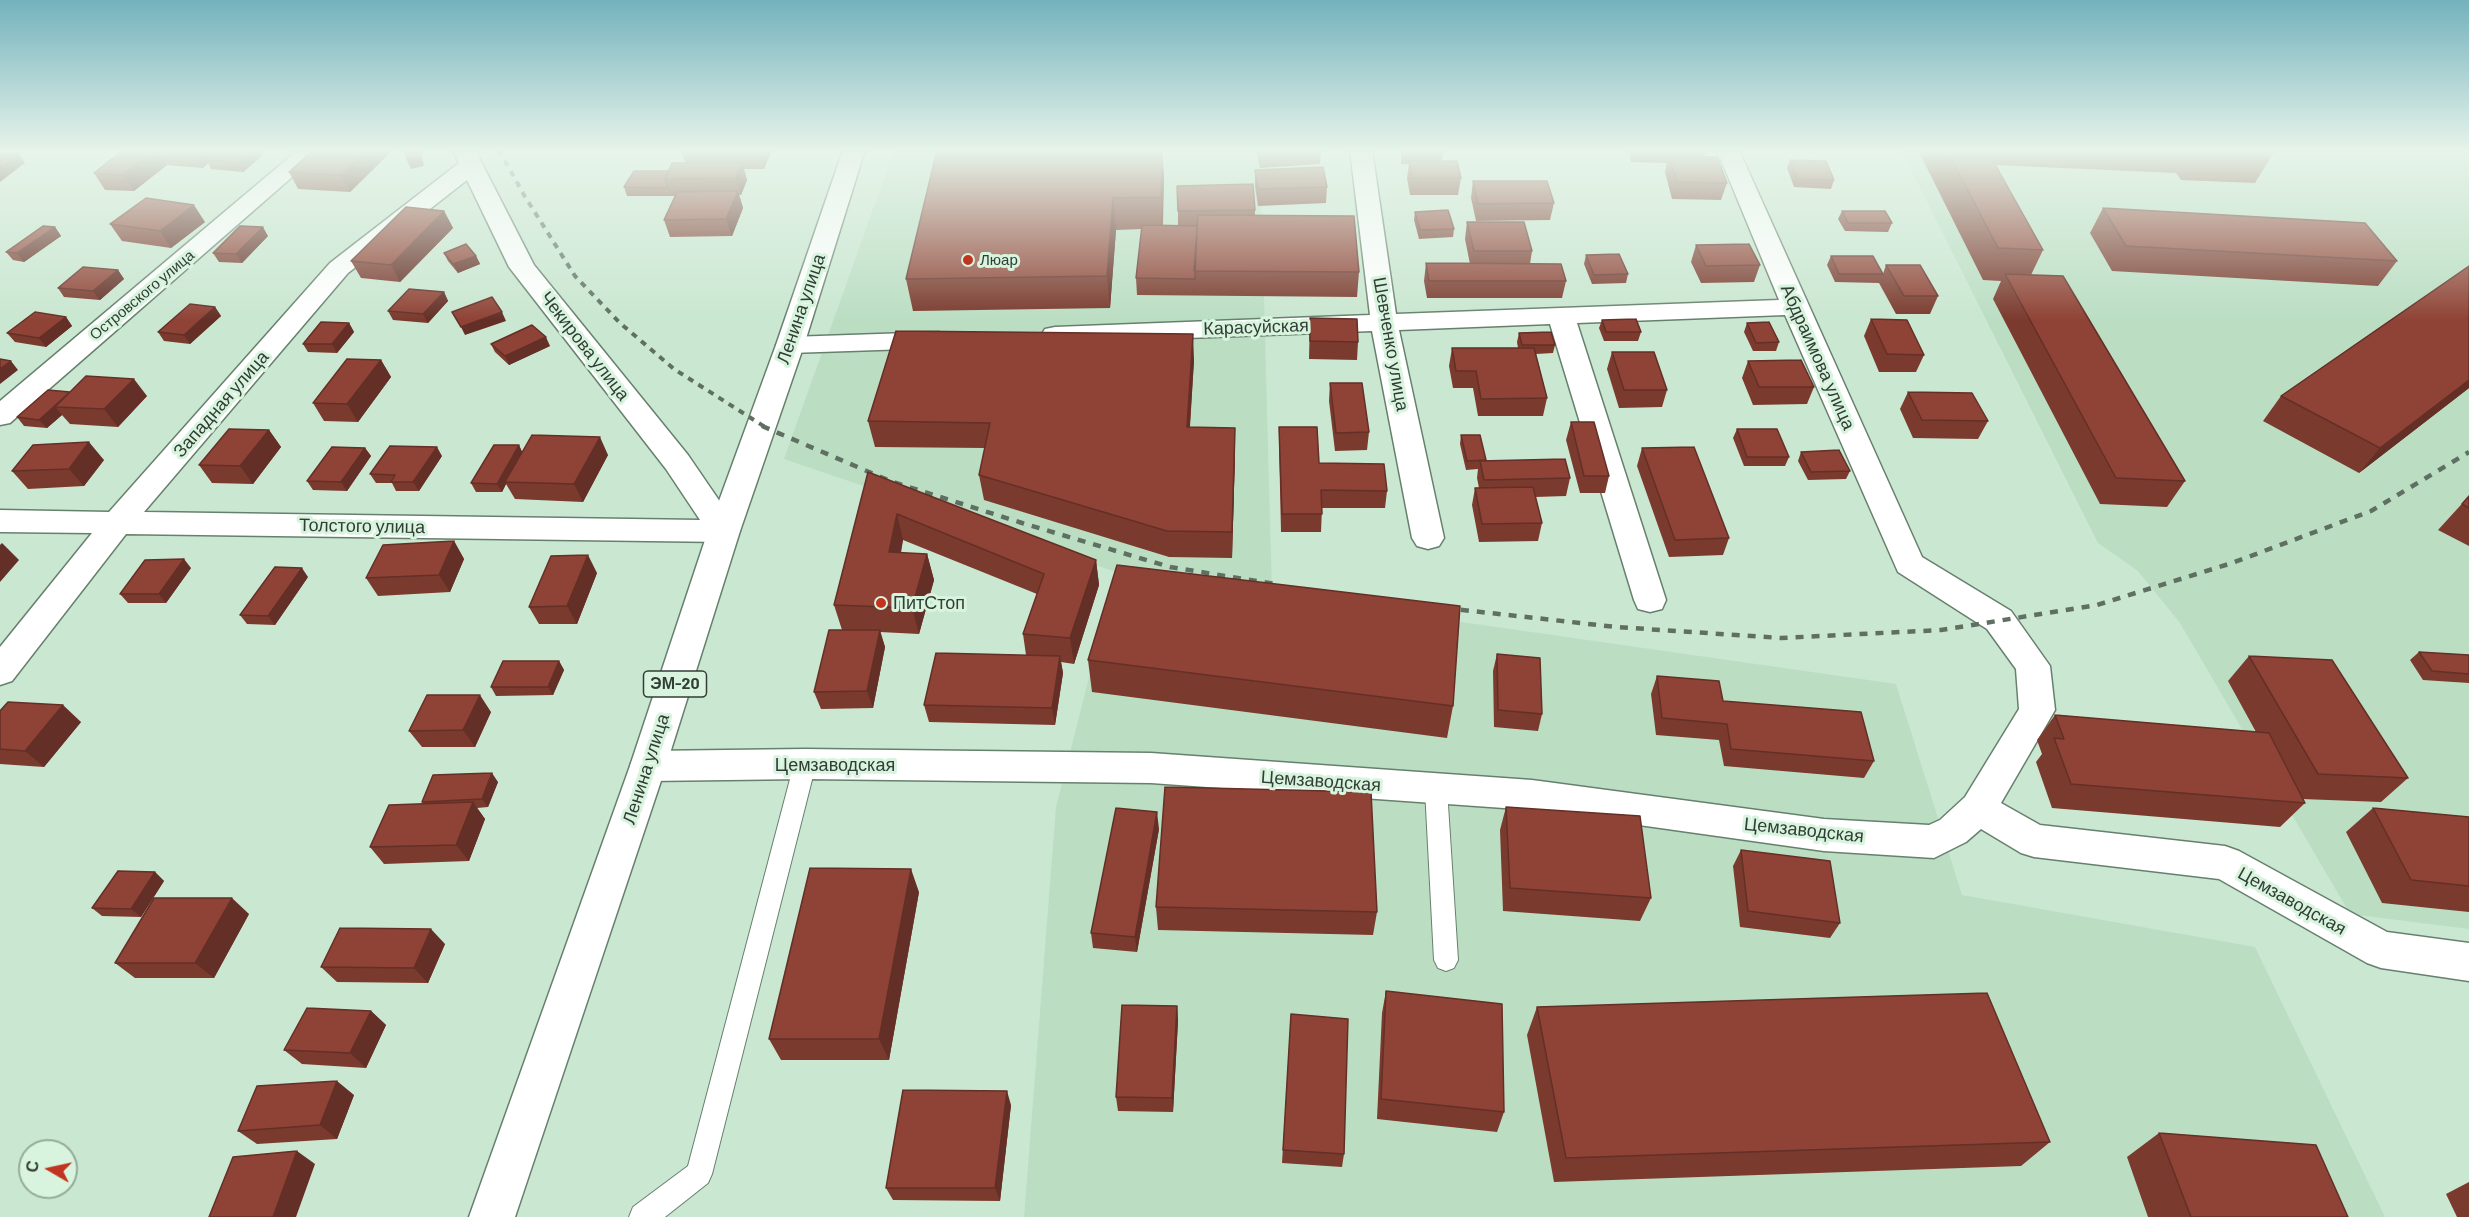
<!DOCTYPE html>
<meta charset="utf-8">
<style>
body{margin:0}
#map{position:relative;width:2469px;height:1217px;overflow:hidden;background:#cae7d1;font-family:Barlow,sans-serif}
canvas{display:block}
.north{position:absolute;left:18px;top:1139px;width:60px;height:60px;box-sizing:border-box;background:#d8f4de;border:2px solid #96ab9a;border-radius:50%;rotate:279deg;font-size:16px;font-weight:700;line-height:24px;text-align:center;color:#323e35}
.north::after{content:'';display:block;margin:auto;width:21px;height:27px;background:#c13520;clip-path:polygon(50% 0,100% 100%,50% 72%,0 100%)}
</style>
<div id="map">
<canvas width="2469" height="1217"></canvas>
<div class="north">С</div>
</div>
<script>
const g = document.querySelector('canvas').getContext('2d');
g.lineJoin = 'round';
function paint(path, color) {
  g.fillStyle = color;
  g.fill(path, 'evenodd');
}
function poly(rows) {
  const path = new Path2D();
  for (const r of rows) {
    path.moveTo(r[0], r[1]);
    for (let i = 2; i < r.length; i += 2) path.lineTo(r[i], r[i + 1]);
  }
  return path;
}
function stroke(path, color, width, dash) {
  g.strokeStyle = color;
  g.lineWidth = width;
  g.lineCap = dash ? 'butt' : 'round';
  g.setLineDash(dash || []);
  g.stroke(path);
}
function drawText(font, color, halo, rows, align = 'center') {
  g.font = font + ' Barlow,sans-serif';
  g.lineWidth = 6;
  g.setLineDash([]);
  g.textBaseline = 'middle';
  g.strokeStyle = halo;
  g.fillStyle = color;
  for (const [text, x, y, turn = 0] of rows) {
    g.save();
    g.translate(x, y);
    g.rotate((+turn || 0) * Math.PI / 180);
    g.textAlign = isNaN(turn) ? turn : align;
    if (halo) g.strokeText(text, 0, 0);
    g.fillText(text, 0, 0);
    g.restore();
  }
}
paint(poly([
 [894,150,1260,150,1272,595,1896,684,1962,895,2255,947,2385,1217,1024,1217,1056,807,1116,572,784,459],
 [1901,150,2469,150,2469,929,2350,914,2180,623,2138,571,2098,543]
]), '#bbdec3');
const lane = poly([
 [805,755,813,758,816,764,712,1174,708,1183,665,1217,629,1217,633,1207,688,1166,794,764,797,758,805,755],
 [1436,780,1444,783,1447,789,1458,960,1454,968,1446,971,1438,968,1434,960,1425,789,1428,783,1436,780]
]);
const street = poly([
 [298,150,323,150,10,423,0,425,0,401,298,150],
 [453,150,475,150,534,265,688,455,740,531,735,539,724,542,126,534,12,681,0,685,0,647,92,533,0,532,0,510,109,512,330,263,459,163,453,150],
 [467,180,509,267,666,469,700,520,144,512,348,273,467,180],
 [1350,150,1372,150,1396,314,1779,300,1717,150,1739,150,1922,557,2011,611,2050,666,2055,710,2001,803,2040,825,2225,846,2239,851,2387,932,2469,943,2469,981,2381,968,2367,963,2219,879,2034,857,2021,853,1981,829,1966,842,1934,858,1824,851,1532,810,1151,783,805,779,648,781,635,777,630,766,635,755,648,751,805,749,1151,753,1532,780,1824,819,1929,825,1940,820,1965,797,2019,709,2016,669,1987,629,1898,572,1785,315,1577,323,1666,600,1662,609,1650,612,1638,609,1634,600,1550,324,1399,330,1444,538,1439,546,1428,549,1417,546,1412,538,1372,331,1055,343,1045,341,1041,335,1045,329,1055,327,1370,315,1350,150],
 [938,332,948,334,952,340,948,346,938,348,790,353,780,351,776,345,780,339,790,337,938,332]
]);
const primary = poly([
 [843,150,865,150,804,345,740,531,666,766,515,1217,469,1217,630,766,708,531,776,345,843,150]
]);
stroke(lane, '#67806d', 2);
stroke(street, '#67806d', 3);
stroke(primary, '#67806d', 3);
paint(lane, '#fff');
paint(street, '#fff');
paint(primary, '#fff');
stroke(poly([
 [499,150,524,195,575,276,620,323,674,369,765,427]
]), '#5f7063', 4, [6, 6]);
stroke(poly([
 [762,426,890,481,1022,523,1170,567,1275,584],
 [1445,608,1616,627,1781,638,1941,630,2097,605,2232,563,2371,511,2469,452]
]), '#5f7063', 4.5, [8, 8]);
paint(poly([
 [123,150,260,150,263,155,243,172,211,169,208,163,203,168,167,165,134,191,105,190,94,173],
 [393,150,350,192,298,189,289,172],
 [772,150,764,169,744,169,747,180,741,195,739,195,743,208,732,236,670,237,664,220,676,196,627,196,624,187,668,171,685,163,682,153],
 [1162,150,1164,178,1163,225,1178,226,1178,211,1255,210,1255,215,1359,272,1357,297,1137,295,1136,278,1142,229,1116,230,1110,308,913,311,906,279],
 [1256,150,1321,150,1320,164,1260,168],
 [1401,150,1443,150,1442,161,1461,178,1458,195,1410,195,1407,178,1409,164,1401,164],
 [1629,150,1706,150,1704,157,1727,183,1721,200,1672,199,1665,172,1667,163,1631,162],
 [1918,150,2272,150,2274,152,2255,183,2181,180,2176,173,1996,165,2043,250,2031,275,2185,481,2167,507,2100,504,1993,299,2001,281,1983,280],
 [1790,160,1834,180,1831,189,1794,187,1787,168],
 [1255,170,1327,187,1326,203,1258,206,1255,186],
 [1473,181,1554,203,1550,220,1476,221,1471,198],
 [2103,208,2397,261,2378,286,2112,271,2090,233],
 [444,211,453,228,400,282,361,278,351,261],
 [1842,211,1892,223,1888,232,1845,231,1838,219],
 [1415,212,1454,229,1453,237,1419,239,1414,220],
 [205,222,171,248,122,241,110,224],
 [1467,222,1532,251,1530,264,1566,281,1562,298,1427,298,1424,281,1426,263,1470,264,1465,239],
 [55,227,61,236,24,262,13,260,6,252],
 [268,236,242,263,219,262,213,253],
 [1696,245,1760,265,1754,282,1701,283,1691,262],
 [444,253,476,256,480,264,458,273,448,261],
 [1586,255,1628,274,1626,283,1592,284,1584,264],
 [1831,256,1883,274,1886,265,1938,296,1930,314,1896,314,1879,283,1835,282,1827,265],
 [2469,266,2469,388,2359,473,2263,421,2281,396],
 [118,270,124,279,100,300,64,297,58,288],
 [444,292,448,301,428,323,393,320,388,311],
 [215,307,221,316,190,344,164,341,158,332],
 [66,317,72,326,46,347,15,342,7,333],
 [1310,318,1358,342,1357,360,1309,359],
 [1871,319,1924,355,1916,372,1879,372,1864,336],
 [1602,320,1641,332,1638,341,1604,341,1599,328],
 [349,323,354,332,337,353,308,352,303,344],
 [1747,323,1779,342,1776,351,1753,351,1744,332],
 [1519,333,1555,345,1553,353,1536,354,1547,398,1543,416,1478,416,1473,388,1453,388,1449,366,1452,348,1518,348,1517,342],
 [491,344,550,346,509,365,495,352],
 [1612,352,1667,390,1662,407,1619,408,1607,369],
 [381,360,391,377,358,422,324,421,313,403],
 [1194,360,1190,427,1235,453,1232,558,1169,557,984,500,979,475,985,448,875,447,868,421],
 [1748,361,1814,387,1807,404,1753,405,1742,378],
 [1330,383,1369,432,1367,450,1335,451,1329,401],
 [70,392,147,396,118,427,70,424,62,415,47,428,24,426,17,417],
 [1908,392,1988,421,1978,439,1913,438,1900,409],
 [1571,422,1609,476,1605,493,1580,493,1566,440],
 [1279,427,1319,463,1387,491,1385,508,1322,508,1321,532,1281,532,1279,444],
 [1737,429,1789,457,1785,466,1744,466,1733,438],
 [269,430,281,447,253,484,212,483,199,465],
 [1461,435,1486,461,1570,478,1566,496,1535,497,1542,523,1538,541,1479,542,1472,505,1475,488,1479,488,1477,478,1478,469,1466,470,1460,444],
 [519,445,522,452,608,455,583,502,515,499,506,484,502,492,476,492,471,483],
 [365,448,371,456,347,491,313,490,307,481],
 [1642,448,1729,538,1723,555,1669,557,1637,466],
 [1801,452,1850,471,1846,479,1808,480,1798,461],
 [442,456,419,491,396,491,392,483,376,483,370,474],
 [104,460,84,486,28,489,12,471],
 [868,472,1096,560,1099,585,1074,664,1061,662,1063,673,1055,725,929,722,924,705,1026,655,1023,634,1037,594,903,540,901,553,927,554,934,580,919,634,880,632,885,647,873,708,821,709,814,692,842,630,834,605],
 [2469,496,2469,546,2438,530],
 [454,541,464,559,450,592,378,596,366,578],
 [191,568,166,603,128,603,120,594],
 [597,573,577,624,539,624,529,607],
 [308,577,275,625,247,624,240,615],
 [2419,652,2469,655,2469,683,2423,680,2410,660],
 [1497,654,1542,714,1538,731,1494,727,1493,671],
 [2249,656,2408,778,2381,802,2302,799,2305,803,2280,827,2052,808,2036,762,2042,754,2037,740,2055,715,2256,732,2228,681],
 [1088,660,1453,706,1447,738,1092,692],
 [559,661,564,670,553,695,496,696,491,687],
 [1657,676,1723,701,1874,761,1864,778,1724,766,1719,740,1656,735,1651,694],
 [0,711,81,722,44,767,0,764],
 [491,712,475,747,422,747,409,731],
 [498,782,488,807,477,808,485,819,469,861,384,864,370,847,424,804,422,802],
 [1506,807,1651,898,1640,921,1503,911,1500,830],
 [2373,808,2469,817,2469,912,2382,903,2346,832],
 [1159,829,1137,952,1093,948,1091,933],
 [1741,850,1840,923,1830,938,1740,927,1733,866],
 [155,872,164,881,141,917,102,916,92,908],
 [919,892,889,1060,781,1060,769,1039],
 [1156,907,1377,912,1373,935,1158,930],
 [249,914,214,978,135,978,115,963],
 [445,944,428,983,337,982,321,967],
 [1386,991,1504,1112,1497,1132,1377,1119,1382,1013],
 [1177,1006,1178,1021,1173,1112,1118,1111,1116,1097],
 [1537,1007,2050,1142,2021,1166,1554,1182,1527,1035],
 [371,1011,386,1025,366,1068,302,1064,284,1050],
 [1291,1014,1344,1154,1342,1167,1282,1163],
 [354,1095,337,1139,257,1144,238,1131],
 [1011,1105,1000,1201,893,1200,886,1188],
 [2159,1133,2348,1217,2148,1217,2127,1157],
 [2469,1182,2469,1217,2457,1217,2446,1194]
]), '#7b3a2e');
paint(poly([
 [154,150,157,150,167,165,134,191,123,175],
 [194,150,223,150,206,160,208,163,203,168,193,151],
 [255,150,260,150,263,155,243,172,238,163],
 [368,150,393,150,350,192,341,175],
 [418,150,421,150,424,166,411,169,407,160],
 [760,150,772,150,764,169,759,153],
 [1162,150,1164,178,1162,229,1161,197],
 [19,154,25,163,0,182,0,169],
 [742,163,747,180,741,195,736,178],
 [738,191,743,208,732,236,726,219],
 [1113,198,1116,230,1110,308,1107,276],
 [194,205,205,222,171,248,160,231],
 [444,211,453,228,400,282,391,265],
 [55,227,61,236,24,262,17,253],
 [263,227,268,236,242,263,236,254],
 [476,256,480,264,458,273,453,264],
 [118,270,124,279,100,300,93,291],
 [444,292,448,301,428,323,423,314],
 [215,307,221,316,190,344,184,335],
 [502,312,506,321,465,335,461,327],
 [66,317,72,326,46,347,39,338],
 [349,323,354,332,337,353,332,344],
 [1193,334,1194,360,1188,453,1187,427],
 [546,337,550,346,509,365,505,356],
 [381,360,391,377,358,422,347,404],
 [11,361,18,370,0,384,0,369],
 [134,379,147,396,118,427,104,409],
 [2469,380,2469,388,2359,473,2380,448],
 [70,393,55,407,62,415,47,428,39,420],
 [1235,428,1235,453,1232,558,1232,532],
 [269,430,281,447,253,484,240,466],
 [600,437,608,455,583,502,574,484],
 [89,442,104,460,84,486,69,469],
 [519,445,523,454,505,482,506,484,502,492,497,484],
 [437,447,442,456,419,491,413,482],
 [365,448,371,456,347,491,341,482],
 [897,514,903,540,895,578,889,552],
 [454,541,464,559,450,592,439,575],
 [2,543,19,560,0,582,0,545],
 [927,554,934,580,919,634,912,608],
 [588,555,597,573,577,624,567,606],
 [184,559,191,568,166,603,159,594],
 [1096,560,1099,585,1074,664,1070,638],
 [302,568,308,577,275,625,268,616],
 [880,630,885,647,873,708,867,691],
 [1060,656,1063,673,1055,725,1052,708],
 [559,661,564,670,553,695,548,687],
 [480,695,491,712,475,747,463,730],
 [63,705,81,722,44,767,25,751],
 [492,773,498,782,488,807,482,799],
 [473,802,485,819,469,861,456,845],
 [1157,812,1159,829,1137,952,1135,937],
 [911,869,919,892,889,1060,879,1039],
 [155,872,164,881,141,917,131,909],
 [232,898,249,914,214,978,195,963],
 [431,929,445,944,428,983,414,968],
 [1177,1006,1178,1021,1173,1112,1172,1098],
 [371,1011,386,1025,366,1068,350,1053],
 [337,1081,354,1095,337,1139,320,1125],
 [1007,1091,1011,1105,1000,1201,995,1188],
 [297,1151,315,1164,296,1217,273,1217]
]), '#642f26');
const building = poly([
 [123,150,154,150,123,175,94,173,123,150],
 [174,150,194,150,193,151,174,150],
 [219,150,255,150,238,163,206,160,219,150],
 [313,150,368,150,341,175,289,172,313,150],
 [404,150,418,150,420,157,407,160,404,150],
 [683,150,760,150,759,153,682,153,683,150],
 [937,150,1162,150,1161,197,1113,198,1107,276,906,279,937,150],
 [1260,150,1282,150,1260,151,1260,150],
 [1947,150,1987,150,2043,250,1998,248,1947,150],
 [2217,150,2272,150,2274,152,2217,150],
 [0,153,19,154,0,169,0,153],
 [1669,155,1717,157,1727,183,1677,182,1669,155],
 [1790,160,1826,161,1834,180,1797,179,1790,160],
 [1409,161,1457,161,1461,178,1412,178,1409,161],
 [672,163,742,163,736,178,665,179,672,163],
 [1323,167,1327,187,1258,189,1255,170,1323,167],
 [634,171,668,171,665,179,667,186,666,188,624,187,634,171],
 [1473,181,1547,181,1554,203,1478,204,1473,181],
 [1253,184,1255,210,1178,211,1177,186,1253,184],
 [738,191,726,219,664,220,677,192,738,191],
 [146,198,194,205,160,231,110,224,146,198],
 [406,207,444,211,391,265,351,261,406,207],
 [2103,208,2365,223,2397,261,2126,246,2103,208],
 [1448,210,1454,229,1420,230,1415,212,1448,210],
 [1842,211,1885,211,1892,223,1848,223,1842,211],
 [1198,215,1354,216,1359,272,1194,271,1198,215],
 [1467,222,1524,222,1532,251,1474,251,1467,222],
 [1142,225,1197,226,1195,279,1136,278,1142,225],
 [43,226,55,227,17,253,6,252,43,226],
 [240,226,263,227,236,254,213,253,240,226],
 [466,244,476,256,453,264,444,253,466,244],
 [1749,244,1760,265,1706,266,1696,245,1749,244],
 [1619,254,1628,274,1594,275,1586,255,1619,254],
 [1831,256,1873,256,1883,274,1839,274,1831,256],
 [1426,263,1561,264,1566,281,1429,281,1426,263],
 [1886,265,1920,265,1938,296,1904,296,1886,265],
 [2469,266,2469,380,2380,448,2281,396,2469,266],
 [83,267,118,270,93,291,58,288,83,267],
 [2005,274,2063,276,2185,481,2116,478,2005,274],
 [409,289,444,292,423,314,388,311,409,289],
 [492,297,502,312,461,327,452,312,492,297],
 [190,304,215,307,184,335,158,332,190,304],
 [35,312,66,317,39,338,7,333,35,312],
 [1310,318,1357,319,1358,342,1310,341,1310,318],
 [1636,319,1641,332,1606,332,1602,320,1636,319],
 [1871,319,1907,320,1924,355,1887,354,1871,319],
 [321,322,349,323,332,344,303,344,321,322],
 [1769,322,1779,342,1756,343,1747,323,1769,322],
 [532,325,546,337,505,356,491,344,532,325],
 [896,331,1193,334,1187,427,1235,428,1232,532,1167,531,979,475,990,423,868,421,896,331],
 [1551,332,1555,345,1522,345,1519,333,1551,332],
 [1452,348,1534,348,1547,398,1481,399,1476,371,1456,371,1452,348],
 [1612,352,1654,352,1667,390,1624,390,1612,352],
 [0,359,11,361,0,369,0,359],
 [347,359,381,360,347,404,313,403,347,359],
 [1801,360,1814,387,1759,387,1748,361,1801,360],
 [86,376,134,379,104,409,55,407,86,376],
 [1330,383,1362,383,1369,432,1336,433,1330,383],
 [48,390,70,392,39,420,17,417,48,390],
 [1908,392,1972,393,1988,421,1922,420,1908,392],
 [1571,422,1594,422,1609,476,1584,476,1571,422],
 [1279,427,1317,427,1319,463,1384,464,1387,491,1321,490,1322,514,1282,514,1279,427],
 [229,429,269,430,240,466,199,465,229,429],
 [1737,429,1777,429,1789,457,1747,457,1737,429],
 [532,435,600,437,574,484,505,482,532,435],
 [1461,435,1480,435,1486,460,1467,461,1461,435],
 [89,442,69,469,12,471,33,445,89,442],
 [494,445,519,445,497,484,471,483,494,445],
 [390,446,437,447,413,482,391,482,395,475,370,474,390,446],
 [332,447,365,448,341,482,307,481,332,447],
 [1694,447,1729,538,1675,540,1642,448,1694,447],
 [1839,450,1850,471,1811,472,1801,452,1839,450],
 [1565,459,1570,478,1484,480,1480,461,1565,459],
 [868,472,1096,560,1070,638,1023,634,1044,574,897,514,889,552,927,554,912,608,834,605,868,472],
 [1533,487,1542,523,1482,524,1475,488,1533,487],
 [2469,496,2469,508,2462,504,2469,496],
 [454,541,439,575,366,578,383,545,454,541],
 [588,555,567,606,529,607,551,556,588,555],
 [184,559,159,594,120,594,145,560,184,559],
 [1117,565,1460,606,1453,706,1088,660,1117,565],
 [275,567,302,568,268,616,240,615,275,567],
 [829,630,880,630,867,691,814,692,829,630],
 [2419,652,2469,655,2469,674,2432,671,2419,652],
 [936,653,1060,656,1052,708,924,705,936,653],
 [1497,654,1540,658,1542,714,1498,710,1497,654],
 [2249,656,2332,660,2408,778,2318,774,2249,656],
 [503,661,559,661,548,687,491,687,503,661],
 [1657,676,1719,681,1723,701,1861,712,1874,761,1731,749,1727,724,1662,718,1657,676],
 [427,695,480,695,463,730,409,731,427,695],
 [8,702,63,705,25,751,0,749,0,711,8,702],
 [2055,715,2269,733,2305,803,2071,784,2054,738,2064,739,2055,715],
 [492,773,482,799,422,802,433,775,492,773],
 [1165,787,1371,792,1377,912,1156,907,1165,787],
 [473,802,456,845,370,847,389,805,473,802],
 [1506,807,1640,816,1651,898,1510,888,1506,807],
 [1116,808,1157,812,1135,937,1091,933,1116,808],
 [2373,808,2469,817,2469,886,2411,880,2373,808],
 [1741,850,1830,861,1840,923,1748,911,1741,850],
 [810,868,911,869,879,1039,769,1039,810,868],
 [118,871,155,872,131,909,92,908,118,871],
 [154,898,232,898,195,963,115,963,154,898],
 [340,928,431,929,414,968,321,967,340,928],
 [1386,991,1502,1004,1504,1112,1381,1099,1386,991],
 [1987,993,2050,1142,1566,1158,1537,1007,1987,993],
 [1122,1005,1177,1006,1172,1098,1116,1097,1122,1005],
 [307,1008,371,1011,350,1053,284,1050,307,1008],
 [1291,1014,1348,1019,1344,1154,1283,1150,1291,1014],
 [337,1081,320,1125,238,1131,257,1086,337,1081],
 [903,1090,1007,1091,995,1188,886,1188,903,1090],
 [2159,1133,2316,1145,2348,1217,2191,1217,2159,1133],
 [297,1151,273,1217,209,1217,233,1157,297,1151]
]);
paint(building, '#8f4336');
stroke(building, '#642f26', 1.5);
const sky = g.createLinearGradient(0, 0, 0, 320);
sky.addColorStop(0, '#74b2bd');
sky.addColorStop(0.47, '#e7f4ea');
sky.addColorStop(1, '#e7f4ea00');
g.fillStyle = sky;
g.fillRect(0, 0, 2469, 320);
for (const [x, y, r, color] of [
 [968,260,6,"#c13520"],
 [881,603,6,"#c13520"]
]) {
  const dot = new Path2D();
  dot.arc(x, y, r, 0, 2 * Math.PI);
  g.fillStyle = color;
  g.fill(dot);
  stroke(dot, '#d8f4de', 2);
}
drawText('15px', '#323e35', '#d8f4de', [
 ["Люар",980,260]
], 'left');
drawText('15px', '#323e35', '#d8f4de', [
 ["Островского улица",142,295,-40]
]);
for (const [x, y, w] of [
 [675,684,63]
]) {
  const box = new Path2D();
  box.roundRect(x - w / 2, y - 13, w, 26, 4.5);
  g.fillStyle = '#d8f4de';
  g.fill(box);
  stroke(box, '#323e35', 1.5);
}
drawText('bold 16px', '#323e35', null, [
 ["ЭМ-20",675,684]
]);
drawText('18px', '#323e35', '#d8f4de', [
 ["Ленина улица",801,309,-71],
 ["Карасуйская",1256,327,-2],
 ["Шевченко улица",1391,344,80],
 ["Чекирова улица",585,346,52],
 ["Абдраимова улица",1818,357,66],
 ["Западная улица",221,404,-49],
 ["Толстого улица",362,526,1],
 ["Цемзаводская",835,765],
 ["Ленина улица",646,769,-72],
 ["Цемзаводская",1321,781,4],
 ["Цемзаводская",1804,830,6],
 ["Цемзаводская",2292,901,29]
]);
drawText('18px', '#323e35', '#d8f4de', [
 ["ПитСтоп",893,603]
], 'left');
</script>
